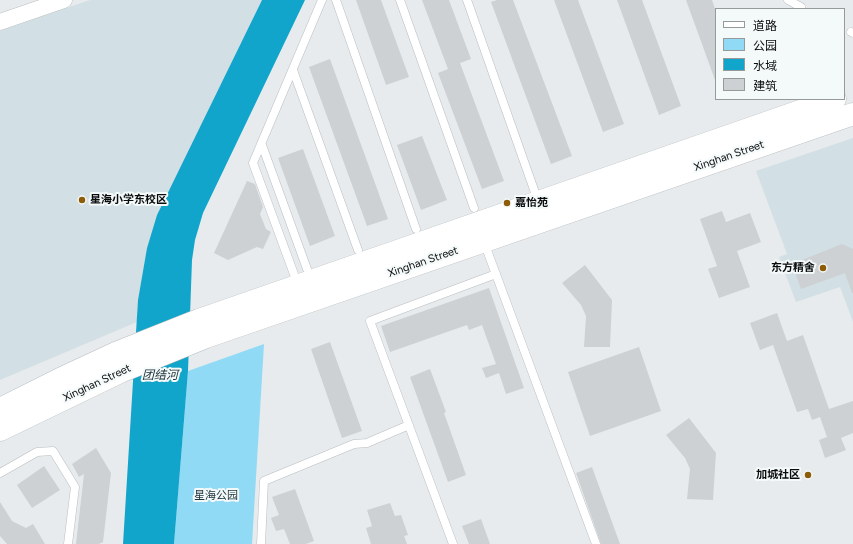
<!DOCTYPE html>
<meta charset="utf-8">
<style>
body{margin:0}
#map{position:relative;width:853px;height:544px;overflow:hidden;background:#e7ebed;font-family:Figtree,"Noto Sans SC",sans-serif}
canvas{display:block}
.legend{position:absolute;left:715px;top:8px;width:130px;height:92px;box-sizing:border-box;background:#f4f9fa;border:1px solid #979a9b;margin:0;padding:5px 7px;list-style:none;font-size:12px;color:#0b0c0d}
.legend li{display:flex;align-items:center;gap:8px;height:20px}
.legend b{width:20px;border:1px solid #979a9b}
</style>
<div id="map">
<canvas width="853" height="544"></canvas>
<ul class="legend">
<li><b style="height:5px;background:#fff"></b>道路</li>
<li><b style="height:11px;background:#90daf5"></b>公园</li>
<li><b style="height:11px;background:#12a5cb"></b>水域</li>
<li><b style="height:11px;background:#cdd1d3"></b>建筑</li>
</ul>
</div>
<script>
const g = document.querySelector('canvas').getContext('2d');
g.lineJoin = 'round';
function paint(path, color) {
  g.fillStyle = color;
  g.fill(path, 'evenodd');
}
function poly(rows) {
  const path = new Path2D();
  for (const r of rows) {
    path.moveTo(r[0], r[1]);
    for (let i = 2; i < r.length; i += 2) path.lineTo(r[i], r[i + 1]);
  }
  return path;
}
function stroke(path, color, width, dash) {
  g.strokeStyle = color;
  g.lineWidth = width;
  g.lineCap = dash ? 'butt' : 'round';
  g.setLineDash(dash || []);
  g.stroke(path);
}
function drawText(font, color, halo, rows, align = 'center') {
  g.font = font + ' Figtree,"Noto Sans SC",sans-serif';
  g.lineWidth = 4;
  g.setLineDash([]);
  g.textBaseline = 'middle';
  g.strokeStyle = halo;
  g.fillStyle = color;
  for (const [text, x, y, turn = 0] of rows) {
    g.save();
    g.translate(x, y);
    g.rotate((+turn || 0) * Math.PI / 180);
    g.textAlign = isNaN(turn) ? turn : align;
    if (halo) g.strokeText(text, 0, 0);
    g.fillText(text, 0, 0);
    g.restore();
  }
}
paint(poly([
 [90,0,262,0,157,215,147,248,138,300,137,322,0,380,0,31],
 [853,138,853,322,840,287,796,302,779,257,787,254,756,171]
]), '#d2dfe4');
paint(poly([
 [264,344,252,544,174,544,188,371]
]), '#90daf5');
paint(poly([
 [262,0,305,0,203,213,195,240,192,260,188,371,174,544,123,544,138,300,147,248,157,215]
]), '#12a5cb');
paint(poly([
 [356,0,381,0,409,77,386,85],
 [422,0,449,0,471,59,460,63,504,181,482,189,438,73,448,69],
 [497,0,513,0,572,156,551,164,491,2],
 [554,0,578,0,624,124,603,132],
 [617,0,642,0,681,106,659,115],
 [686,0,712,0,716,12,716,80,715,80],
 [330,59,388,219,367,226,309,67],
 [422,136,447,200,421,210,397,145],
 [303,149,335,236,310,246,278,158],
 [247,181,255,184,263,207,260,214,266,229,271,232,263,249,257,247,228,260,214,253],
 [722,211,726,222,750,213,761,242,737,251,750,287,719,298,708,269,717,266,700,219],
 [842,244,853,249,853,293,852,293,845,273,801,289,792,264],
 [585,265,612,300,610,347,584,347,586,316,581,305,562,283],
 [489,288,524,388,506,394,499,373,486,378,482,368,496,364,482,325,469,330,467,325,390,352,381,326],
 [777,313,787,341,803,335,829,409,853,401,853,433,841,438,846,450,825,458,819,440,827,437,820,417,812,420,808,409,797,412,773,345,760,350,750,323],
 [330,342,362,431,342,438,311,349],
 [639,347,661,411,590,436,568,372],
 [430,369,446,412,444,413,466,475,448,482,410,377],
 [689,418,716,453,713,500,687,499,690,469,685,458,666,435],
 [96,448,111,473,103,542,99,544,76,544,84,474,79,477,72,464],
 [44,466,60,490,32,508,17,485],
 [592,467,620,544,601,544,576,473],
 [295,489,314,541,306,544,290,544,284,529,276,531,271,518,279,515,272,497],
 [0,502,12,521,26,528,33,524,45,544,7,544,0,536],
 [390,503,395,516,401,515,408,535,404,536,407,544,371,544,366,528,372,526,367,510],
 [481,519,490,544,469,544,462,526]
]), '#cdd1d3');
const service = poly([
 [336,0,416,229],
 [400,0,474,208],
 [467,0,538,201],
 [788,0,801,7],
 [851,32,853,33],
 [293,70,358,250],
 [262,145,307,269],
 [484,242,596,544],
 [298,285,253,163,322,0],
 [0,473,37,452,53,451,75,487,68,544],
 [261,544,264,481,354,444,367,443,409,425],
 [453,544,370,321,496,274]
]);
const minor = poly([
 [0,22,64,0]
]);
const secondary = poly([
 [0,409,60,379,116,353,199,320,835,99],
 [0,430,122,371,206,337,853,114]
]);
stroke(service, '#b9bec0', 9);
stroke(minor, '#b9bec0', 17);
stroke(secondary, '#b9bec0', 23);
stroke(service, '#fff', 8);
stroke(minor, '#fff', 16);
stroke(secondary, '#fff', 22);
for (const [x, y, r, color] of [
 [82,200,4,"#8d5c07"],
 [507,203,4,"#8d5c07"],
 [823,268,4,"#8d5c07"],
 [808,475,4,"#8d5c07"]
]) {
  const dot = new Path2D();
  dot.arc(x, y, r, 0, 2 * Math.PI);
  g.fillStyle = color;
  g.fill(dot);
  stroke(dot, '#f4f9fa', 1.5);
}
drawText('11px', '#0b0c0d', '#f4f9fa', [
 ["Xinghan Street",729,156,-19],
 ["Xinghan Street",423,262,-19],
 ["Xinghan Street",97,383,-25]
]);
drawText('bold 11px', '#0b0c0d', '#f4f9fa', [
 ["星海小学东校区",90,200],
 ["嘉怡苑",515,203],
 ["东方精舍",815,268,"right"],
 ["加城社区",800,475,"right"]
], 'left');
drawText('11px', '#1c3239', '#f4f9fa', [
 ["星海公园",216,496]
]);
drawText('italic 12px', '#192e36', '#f4f9fa', [
 ["团结河",160,375]
]);
</script>
